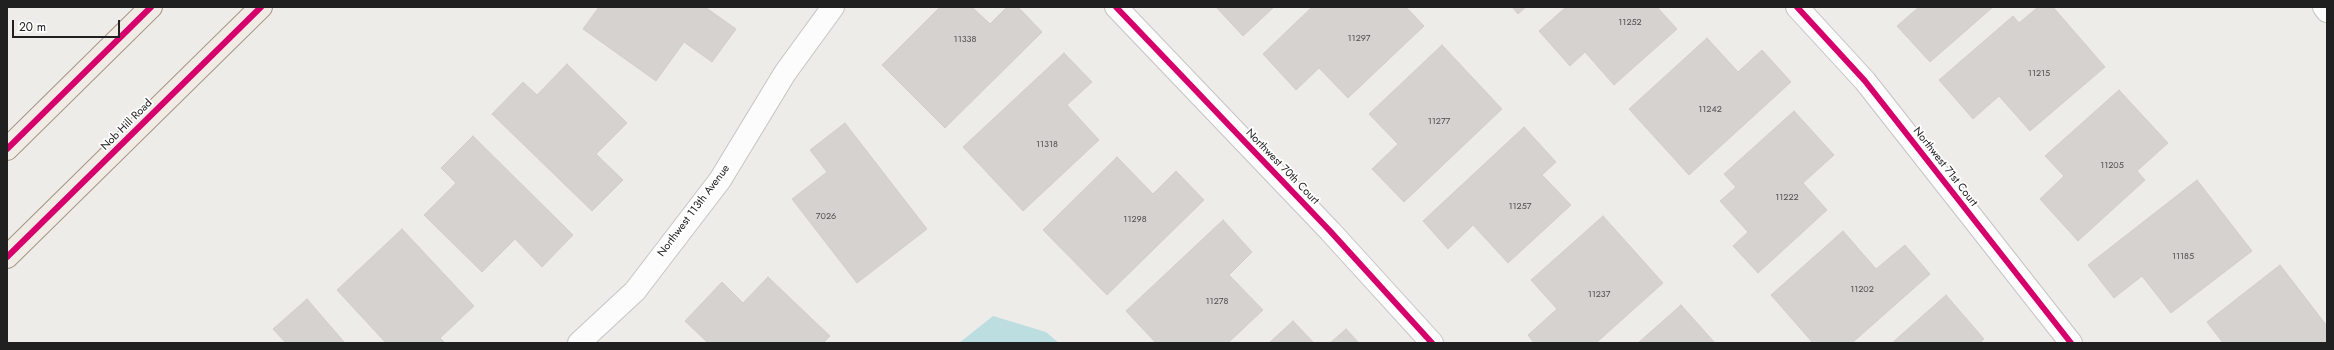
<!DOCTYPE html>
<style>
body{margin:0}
#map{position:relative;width:2334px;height:350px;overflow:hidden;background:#eeece9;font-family:Jost,sans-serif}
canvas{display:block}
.frame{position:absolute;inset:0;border:8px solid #202020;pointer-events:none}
.scale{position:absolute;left:12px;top:20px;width:108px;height:18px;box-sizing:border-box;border:2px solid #202020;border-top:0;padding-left:5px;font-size:12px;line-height:14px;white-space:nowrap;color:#202020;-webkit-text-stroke:3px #fff;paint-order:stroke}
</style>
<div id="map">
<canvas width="2334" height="350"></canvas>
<div class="frame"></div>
<div class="scale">20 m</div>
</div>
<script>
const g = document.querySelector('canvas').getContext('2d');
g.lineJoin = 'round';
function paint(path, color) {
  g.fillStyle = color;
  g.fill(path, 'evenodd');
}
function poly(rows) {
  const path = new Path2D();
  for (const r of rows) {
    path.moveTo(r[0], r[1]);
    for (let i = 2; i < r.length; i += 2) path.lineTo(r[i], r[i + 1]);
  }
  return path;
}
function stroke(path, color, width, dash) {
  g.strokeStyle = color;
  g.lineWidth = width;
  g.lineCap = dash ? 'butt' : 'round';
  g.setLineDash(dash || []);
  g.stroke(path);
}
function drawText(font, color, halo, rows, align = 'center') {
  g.font = font + ' Jost,sans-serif';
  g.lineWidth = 3.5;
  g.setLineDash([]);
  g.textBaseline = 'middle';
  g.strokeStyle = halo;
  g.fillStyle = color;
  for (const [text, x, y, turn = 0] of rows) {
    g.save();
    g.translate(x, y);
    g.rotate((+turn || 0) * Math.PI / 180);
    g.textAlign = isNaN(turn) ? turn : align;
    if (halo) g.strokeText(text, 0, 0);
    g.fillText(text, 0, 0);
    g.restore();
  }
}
paint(poly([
 [993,316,1046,332,1059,343,959,343]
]), '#bddee1');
const building = poly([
 [599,7,705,7,736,29,712,62,684,42,656,81,583,29,599,7],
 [940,7,972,7,990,24,1007,7,1018,7,1042,32,945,128,882,65,940,7],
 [1216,7,1274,7,1243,36,1216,7],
 [1312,7,1406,7,1424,26,1348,98,1319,68,1296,90,1263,54,1312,7],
 [1512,7,1526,7,1518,14,1512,7],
 [1566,7,1657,7,1677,29,1614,85,1585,52,1570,66,1539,31,1566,7],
 [1919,7,1993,7,1930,62,1897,26,1919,7],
 [2038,7,2053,7,2105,67,2030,131,1999,96,1973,119,1939,80,2013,16,2019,23,2038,7],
 [1707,38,1738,72,1762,50,1791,82,1689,175,1629,109,1707,38],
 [1442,45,1502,109,1404,202,1372,169,1398,144,1369,114,1442,45],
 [1064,53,1092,82,1067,105,1099,140,1023,211,963,147,1064,53],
 [567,64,627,123,596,154,623,180,592,211,492,114,523,82,537,95,567,64],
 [2119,90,2168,143,2137,171,2145,180,2078,241,2040,199,2064,176,2045,156,2119,90],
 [1794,111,1834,155,1803,183,1827,210,1758,273,1733,246,1748,232,1720,201,1736,187,1724,174,1794,111],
 [845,123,927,229,857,283,792,199,827,172,810,150,845,123],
 [1524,127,1556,162,1542,175,1571,205,1508,263,1473,225,1448,249,1423,221,1524,127],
 [473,136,573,235,542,267,515,239,482,272,424,215,456,183,441,168,473,136],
 [1117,157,1153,194,1176,171,1204,200,1107,295,1043,230,1117,157],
 [2197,180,2252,251,2171,313,2142,276,2114,298,2088,265,2197,180],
 [1603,216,1663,283,1596,343,1534,343,1528,335,1557,309,1531,280,1603,216],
 [1223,220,1252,252,1229,275,1263,310,1228,343,1156,343,1126,311,1223,220],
 [402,229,474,306,440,338,445,343,386,343,337,290,402,229],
 [1843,231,1876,269,1905,245,1930,274,1852,343,1813,343,1771,295,1843,231],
 [2280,265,2327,326,2327,340,2323,343,2223,343,2207,322,2280,265],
 [768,277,830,336,823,343,708,343,685,321,722,282,743,303,768,277],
 [1946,295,1984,339,1980,343,1892,343,1946,295],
 [307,299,345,343,286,343,273,329,307,299],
 [1681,305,1715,343,1638,343,1681,305],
 [1293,321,1314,343,1269,343,1293,321],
 [1346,329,1359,343,1330,343,1346,329]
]);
paint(building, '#d5d2d0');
stroke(building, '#d1cdca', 1);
const minor = poly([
 [1116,7,1330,231,1432,343],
 [1797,7,1865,81,2071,343],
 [2324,7,2327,11],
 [579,343,635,291,720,180,785,73,833,7]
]);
const major = poly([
 [7,149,151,7],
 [7,257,261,7]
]);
stroke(minor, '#c5c4c3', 24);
stroke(major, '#a59685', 24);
stroke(minor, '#fcfcfc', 22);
stroke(major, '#f1ebe6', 22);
stroke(poly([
 [1116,7,1330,231,1432,343],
 [1797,7,1865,81,2071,343],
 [7,149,151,7],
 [7,257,261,7]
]), '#d6006c', 6);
drawText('9px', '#4d4c4c', null, [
 ["11252",1630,23],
 ["11297",1359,39],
 ["11338",965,40],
 ["11215",2039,74],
 ["11242",1710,110],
 ["11277",1439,122],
 ["11318",1047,145],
 ["11205",2112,166],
 ["11222",1787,198],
 ["11257",1520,207],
 ["7026",826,217],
 ["11298",1135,220],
 ["11185",2183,257],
 ["11202",1862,290],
 ["11237",1599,295],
 ["11278",1217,302]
]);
drawText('11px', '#202020', '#fff', [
 ["Nob Hill Road",127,125,-45],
 ["Northwest 70th Court",1282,167,46],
 ["Northwest 71st Court",1945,167,52],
 ["Northwest 113th Avenue",694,211,-53]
]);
</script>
